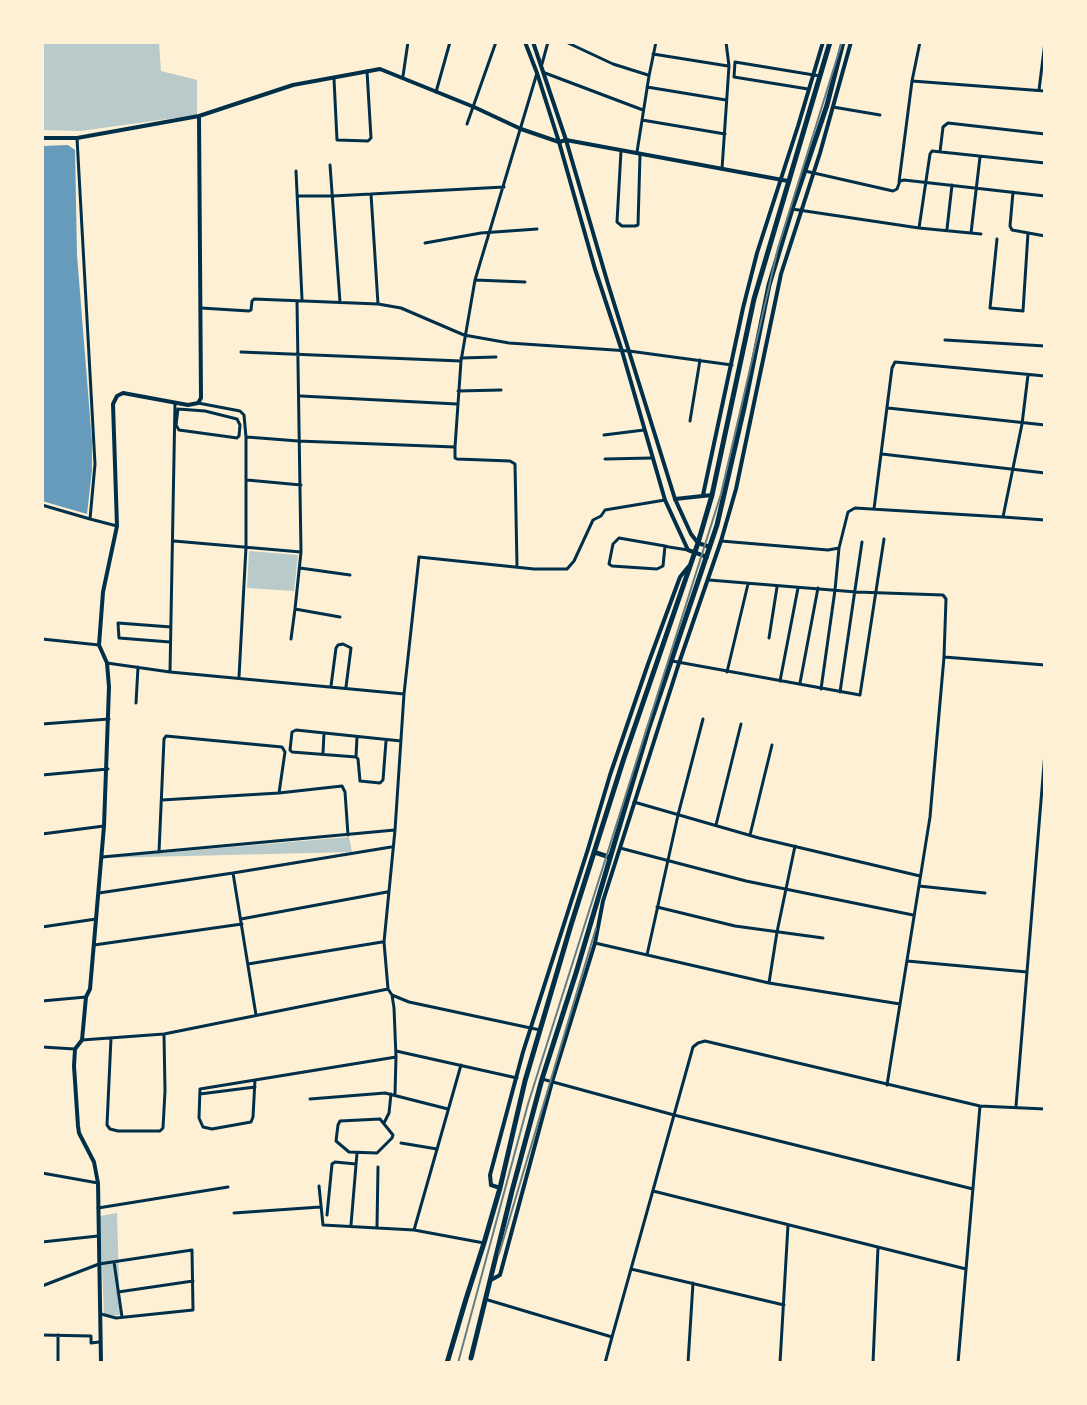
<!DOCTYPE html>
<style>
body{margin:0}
#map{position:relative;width:1087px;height:1405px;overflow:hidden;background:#fdf0d5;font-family:"Varela Round",sans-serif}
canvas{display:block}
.frame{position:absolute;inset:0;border:44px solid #fdf0d5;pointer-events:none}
</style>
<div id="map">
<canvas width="1087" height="1405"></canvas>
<div class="frame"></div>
</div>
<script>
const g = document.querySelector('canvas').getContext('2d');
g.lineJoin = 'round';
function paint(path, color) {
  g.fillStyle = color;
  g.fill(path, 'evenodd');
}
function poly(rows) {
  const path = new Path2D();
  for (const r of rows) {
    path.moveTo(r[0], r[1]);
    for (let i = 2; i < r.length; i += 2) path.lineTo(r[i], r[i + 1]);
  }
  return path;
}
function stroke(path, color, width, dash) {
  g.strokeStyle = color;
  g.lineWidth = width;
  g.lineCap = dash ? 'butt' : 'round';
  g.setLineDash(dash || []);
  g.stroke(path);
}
paint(poly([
 [42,42,159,42,161,71,197,80,197,115,80,131,42,130],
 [249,551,298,555,294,591,247,588],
 [349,837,352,852,103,858],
 [117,1213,120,1315,104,1316,100,1216]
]), '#b9caca');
paint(poly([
 [68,145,75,150,77,255,92,442,92,470,87,514,42,501,42,146]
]), '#669bbc');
stroke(poly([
 [566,42,613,64,648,75],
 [653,54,728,66],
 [542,64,548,42],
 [545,73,643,110],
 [403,76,408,42],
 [334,79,337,140,368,141,371,138,367,71],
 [912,81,920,42],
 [647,87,726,100],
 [808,89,734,77,735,62,820,76],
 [1039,90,1045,42],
 [436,92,450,42],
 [833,107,880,115],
 [642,120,725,134],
 [467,124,496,42],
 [621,151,617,222,622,226,635,226,638,225,640,155],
 [637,152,649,76,656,42],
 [940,152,943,127,948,123,1045,134],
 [330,165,340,302],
 [722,169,729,66,726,42],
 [296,171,302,299],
 [805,171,893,191,897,189,900,181,904,180,1045,196],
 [899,182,912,81,1045,91],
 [1013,192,1010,226,1012,230,1045,236],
 [371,194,378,304],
 [298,196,333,196,504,187],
 [792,209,919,228,981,234],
 [919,228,930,154,932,151,1045,163],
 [947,229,952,185],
 [971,233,980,157],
 [997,239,990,308,1023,311,1028,233],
 [425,243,481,233,537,229],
 [475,280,525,282],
 [201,308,249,311,251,310,252,301,254,299,378,304,401,308,464,335,509,343,629,351,732,365],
 [945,340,1045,346],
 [241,352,461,361],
 [461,358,496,357],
 [458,391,501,390],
 [301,396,457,404],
 [198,403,240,411,244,415,246,437,246,547,239,677],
 [888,408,1045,425],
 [178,409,205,411,237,419,240,425,239,436,237,438,230,437,179,430,176,425,178,409],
 [690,421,700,360],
 [604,435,644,430],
 [247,437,298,441,455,447],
 [882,454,1045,473],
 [605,459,652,458],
 [247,480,301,485],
 [42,505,90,519,95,464,77,138],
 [874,509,892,368,895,362,1045,376],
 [1003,517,1045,520],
 [90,519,117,526],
 [174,541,301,552],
 [721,541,828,550,839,548,848,512,855,508,1003,517,1022,424,1028,375],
 [665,546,663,566,657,569,612,566,609,564,613,544,619,538,665,546,669,547,688,550],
 [517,566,515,464,510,461,457,459,455,458,455,447,461,361,475,280,537,73],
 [300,568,350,575],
 [709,580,856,592,943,595,946,599,944,657,930,817,887,1085],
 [295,609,301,552,297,301],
 [769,638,777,587],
 [42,639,99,645],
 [291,639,295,609,340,617],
 [170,642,119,638,118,623,171,627],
 [944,657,1045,665],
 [672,661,860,695,884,539],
 [107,663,170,672,404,694],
 [170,672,175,403],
 [727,672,748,584],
 [780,681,798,588],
 [800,683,818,588],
 [331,686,336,648,338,645,343,644,351,648,346,687],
 [821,689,835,590,839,548],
 [840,692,862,542],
 [136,703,138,667],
 [42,724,109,719],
 [357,737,356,757,292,752,290,750,292,732,296,730,401,741],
 [323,753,324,733],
 [356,757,358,759,360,781,380,783,383,780,386,741],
 [42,775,108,769],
 [162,800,279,793,342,786,345,792,348,835],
 [634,802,759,838,920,876],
 [716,825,741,724],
 [42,834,104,826],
 [750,835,772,745],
 [620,848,746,881,913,915],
 [159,852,164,739,166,736,282,747,285,752,279,793],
 [102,857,395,830],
 [233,873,256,1015],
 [919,886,985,893],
 [99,893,233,873,391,847],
 [657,907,735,926,823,938],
 [241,919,387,892],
 [42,927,96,919],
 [595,943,769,983,900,1004],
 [94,945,242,924],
 [647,955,678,815,703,719],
 [907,961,1027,972],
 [248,964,382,942],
 [769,983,777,932,795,846],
 [392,995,409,1002,540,1030],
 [42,1001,86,997],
 [111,1038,107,1125,110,1129,118,1131,160,1131,163,1128,165,1091,164,1034],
 [82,1040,164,1034,388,989],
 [42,1047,75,1049],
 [396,1051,517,1078],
 [542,1079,674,1115,973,1189],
 [255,1080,253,1117,251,1122,212,1129,203,1127,199,1118,200,1089,255,1080,396,1057],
 [200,1094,255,1087],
 [395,1094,396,1057,394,1008,392,995,388,989,384,942,395,830,404,694,419,557,534,569,567,569,574,561,593,520,601,516,605,510,665,500],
 [310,1099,385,1093,448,1109],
 [1016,1106,1045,752],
 [380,1119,393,1135,392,1138,377,1153,349,1152,336,1141,338,1125,340,1121,380,1119],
 [384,1123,389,1113,391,1094],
 [401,1143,437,1149],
 [42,1173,98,1183],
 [319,1186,323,1225,414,1230,484,1243],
 [653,1191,966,1269],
 [98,1208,228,1187],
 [234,1213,320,1207],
 [327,1215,332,1164,335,1162,356,1164],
 [351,1225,357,1153],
 [377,1227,378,1167],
 [414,1230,461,1065],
 [42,1242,98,1236],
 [114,1262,122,1317],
 [631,1269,784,1305],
 [42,1286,99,1264,192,1250,193,1310,116,1318,101,1314],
 [118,1292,193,1281],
 [488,1300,612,1337,605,1363],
 [42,1335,91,1336,91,1343,99,1342],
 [612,1337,693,1047,698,1043,705,1041,980,1106,1045,1109],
 [58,1363,58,1335],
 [688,1363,693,1283],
 [780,1363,788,1225],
 [873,1363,878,1247],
 [958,1363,980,1106]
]), '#003049', 3);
stroke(poly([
 [42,138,77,138,199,116,293,85,380,69,474,107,521,129,559,142,566,140,788,181],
 [703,495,743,308,757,253,798,126,823,42],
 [675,499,712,495],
 [500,1188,491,1185,490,1175,523,1052,588,849,610,775,648,664,680,577,689,566],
 [491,1280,500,1275,552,1082,595,943,603,901,679,663,721,541,736,489,781,274,820,153,851,42],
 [101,1363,98,1183,94,1162,79,1133,78,1126,74,1066,75,1049,82,1040,86,997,90,989,104,826,109,687,107,663,99,645,103,592,117,526,113,404,117,396,123,393,188,405,198,403,201,398,199,116]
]), '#003049', 4);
stroke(poly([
 [525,42,537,73,559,142,595,269,622,351,665,500,688,550,707,557],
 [533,42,566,140,608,284,675,499,691,534,698,543,710,547]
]), '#003049', 4);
stroke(poly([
 [594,852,609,857],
 [471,1358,512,1191,542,1079,576,973,648,730,717,525,744,408,769,285,792,209,827,105,843,42],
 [447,1363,466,1299,484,1243,500,1188,525,1081,571,925,624,758,698,543,712,495,754,299,830,42]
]), '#003049', 5);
stroke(poly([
 [499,1254,596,928],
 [458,1363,528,1104,721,494,778,248,842,42]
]), '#657d81', 2);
</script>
